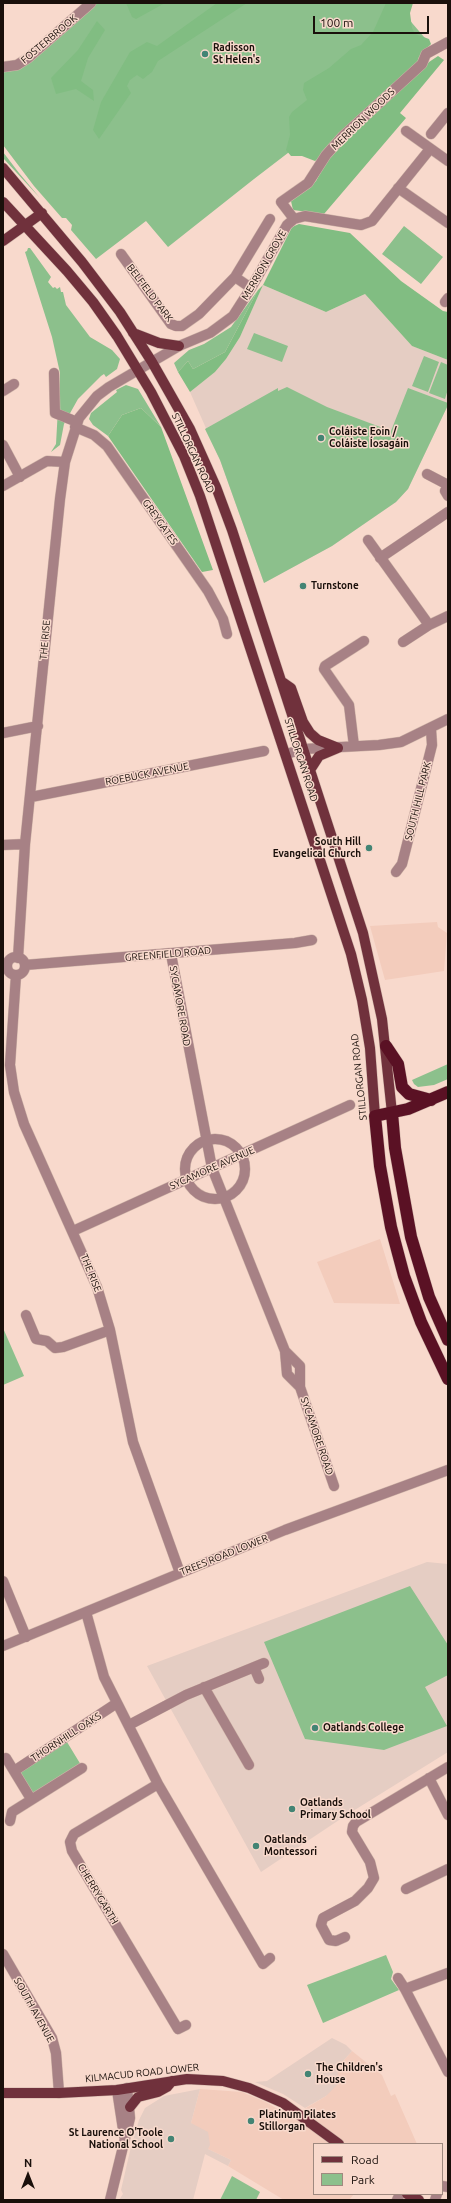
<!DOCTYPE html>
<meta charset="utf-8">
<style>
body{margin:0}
#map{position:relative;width:451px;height:2203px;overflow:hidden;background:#f8d9cc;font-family:Ubuntu,sans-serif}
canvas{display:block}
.frame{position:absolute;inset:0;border:4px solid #1a100b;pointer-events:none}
.legend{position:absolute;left:313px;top:2143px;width:130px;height:52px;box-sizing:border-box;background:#f8d9cc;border:1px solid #9f897f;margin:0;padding:5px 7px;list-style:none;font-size:12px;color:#1a100b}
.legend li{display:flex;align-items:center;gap:8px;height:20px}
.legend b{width:20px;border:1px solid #9f897f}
.north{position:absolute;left:8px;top:2155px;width:40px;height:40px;-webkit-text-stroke:3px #f8d9cc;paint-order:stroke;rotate:0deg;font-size:11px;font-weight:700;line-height:16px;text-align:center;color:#1a100b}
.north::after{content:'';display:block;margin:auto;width:14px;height:18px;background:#1a100b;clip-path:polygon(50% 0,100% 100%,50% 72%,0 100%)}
.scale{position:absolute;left:313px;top:16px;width:116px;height:18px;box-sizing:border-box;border:2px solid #1a100b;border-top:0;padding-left:5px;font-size:12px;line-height:14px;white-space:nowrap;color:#1a100b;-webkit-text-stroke:3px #f8d9cc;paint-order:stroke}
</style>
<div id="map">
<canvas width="451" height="2203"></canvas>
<div class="frame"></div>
<ul class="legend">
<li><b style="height:5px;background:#70313c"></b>Road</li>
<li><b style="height:11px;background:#8cc08c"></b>Park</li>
</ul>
<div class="north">N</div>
<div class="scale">100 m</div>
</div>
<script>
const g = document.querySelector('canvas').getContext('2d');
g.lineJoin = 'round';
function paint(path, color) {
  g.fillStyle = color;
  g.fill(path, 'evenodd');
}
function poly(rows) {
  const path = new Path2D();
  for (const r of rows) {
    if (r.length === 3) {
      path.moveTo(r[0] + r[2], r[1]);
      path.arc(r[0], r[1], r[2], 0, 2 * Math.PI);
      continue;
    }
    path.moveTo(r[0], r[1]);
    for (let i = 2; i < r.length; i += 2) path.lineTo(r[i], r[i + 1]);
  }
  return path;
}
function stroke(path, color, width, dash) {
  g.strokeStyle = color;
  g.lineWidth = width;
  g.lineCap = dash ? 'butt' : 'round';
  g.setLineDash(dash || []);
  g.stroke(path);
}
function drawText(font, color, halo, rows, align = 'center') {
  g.font = font + ' Ubuntu,sans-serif';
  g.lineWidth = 3;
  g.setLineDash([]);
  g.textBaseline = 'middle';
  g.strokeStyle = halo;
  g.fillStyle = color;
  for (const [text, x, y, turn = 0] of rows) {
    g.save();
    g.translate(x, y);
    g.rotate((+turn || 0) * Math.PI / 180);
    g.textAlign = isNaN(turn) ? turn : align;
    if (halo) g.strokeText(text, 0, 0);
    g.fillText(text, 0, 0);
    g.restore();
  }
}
paint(poly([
 [437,922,438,927,447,933,444,971,385,980,370,926],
 [380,1239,400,1304,334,1303,317,1262],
 [352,2051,382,2075,391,2096,395,2094,417,2144,314,2144,314,2194,354,2194,349,2200,284,2200,228,2166,231,2160,208,2149,191,2123,200,2089,242,2092,266,2102,291,2117,326,2096,337,2068]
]), '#f3ccbc');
paint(poly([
 [263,285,326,312,365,294,412,346,448,360,448,405,408,489,396,502,332,546,264,583,220,460,190,392,215,372,226,359,240,337],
 [427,1562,448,1564,448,1752,345,1816,261,1872,147,1666],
 [332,2038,346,2045,352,2051,337,2068,339,2083,326,2096,305,2108,283,2094,255,2082,267,2081],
 [200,2089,191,2123,208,2132,210,2145,208,2149,231,2160,228,2166,205,2154,193,2200,119,2200,123,2194,121,2190,130,2151,139,2120,145,2108,164,2096]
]), '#e5cdc3');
paint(poly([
 [96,3,395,3,430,44,254,179,168,247,146,221,96,259,71,230,72,225,66,218,62,218,34,186,3,145,3,70,68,26],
 [3,152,19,173,40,198,3,158],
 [404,226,443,257,421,284,382,254],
 [28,248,30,248,51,277,48,282,53,288,55,287,57,289,60,287,61,292,63,292,66,305,90,337,112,350,120,359,117,369,106,377,104,374,101,376,78,399,64,424,60,445,51,452,56,444,60,373,52,337,25,252,27,251],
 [258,290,225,352,193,369,188,361,178,372,174,363,189,350,204,344,231,327],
 [254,333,288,346,282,362,247,349],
 [424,356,439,362,428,392,412,386],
 [441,362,448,365,448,389,445,399,429,393],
 [126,385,138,389,161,427,141,408,122,415,108,436,93,425,89,419,91,413,117,392,116,390],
 [287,387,327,407,391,431,408,388,448,403,448,405,408,489,396,502,332,546,264,583,220,460,205,429,278,388,278,391],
 [448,1064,448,1079,434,1085,418,1087,414,1084,412,1080],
 [3,1328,24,1376,3,1385],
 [410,1586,448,1645,448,1675,425,1687,447,1726,384,1750,305,1739,264,1642],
 [67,1742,81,1765,33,1794,18,1771],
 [386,1955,393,1972,391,1979,399,1990,323,2023,307,1985],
 [232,2176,260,2192,256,2200,220,2200]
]), '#8cc08c');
paint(poly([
 [126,3,165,3,136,19,132,17],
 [217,3,247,3,158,61,152,72,143,79,137,75,130,80,127,86,131,93,99,139,93,130,101,102,130,52,147,42,157,46],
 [386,3,413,3,410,13,412,28,415,34,429,39,431,44,419,57,417,65,318,159,315,161,302,156,291,156,286,150,290,135,289,117,292,112,307,100,303,90,304,83,329,68,351,49,361,45,373,32],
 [97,21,105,30,88,58,81,81,93,90,94,101,76,89,56,94,51,78,78,50],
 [438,56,444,60,400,113,406,118,324,214,293,210,291,201,316,181,329,156,429,62],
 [299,224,350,233,401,281,443,311,448,312,448,360,412,346,365,294,326,312,263,285,240,337,226,359,215,372,190,392,178,372,188,361,193,369,225,352,258,290,263,285,292,227],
 [141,408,161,427,213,570,202,572,108,436,122,415]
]), '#81bd82');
const minor = poly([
 [3,67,17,65,28,58,91,3],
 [406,131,448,161],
 [431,134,448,113],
 [398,188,448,223],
 [294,219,281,202,308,183,326,155,343,136,422,64,426,54,448,42],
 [121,254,171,324,176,326,182,326,199,314,235,277,251,288],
 [235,277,270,219],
 [445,302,448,298],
 [54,373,55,413,77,422],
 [3,391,14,384],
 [75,427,94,435,107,446,208,591,223,619,227,634],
 [3,445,20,477],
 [427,474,448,485,445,491,448,496],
 [3,486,47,461,65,462],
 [368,540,429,625],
 [380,558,448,512],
 [403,642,429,625,448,616],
 [3,733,38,726],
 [354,746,349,705,324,669,325,666,364,641],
 [286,754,304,749,379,745,401,742,448,719],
 [31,797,264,751],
 [3,845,25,844],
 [396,872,402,864,432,745,431,729],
 [171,954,212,1168,285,1351,287,1374,300,1387],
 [16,966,9],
 [18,958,25,844,60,499,65,462,79,418,97,396,109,387,179,346,210,333,233,316,251,288,287,225,294,219,305,216,361,225,372,221,430,149],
 [25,965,295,943,312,940],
 [16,975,10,1065,14,1092,24,1124,97,1287,110,1330,133,1442,180,1573],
 [215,1169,30],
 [73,1231,350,1105],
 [26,1315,36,1339,47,1341,55,1348,63,1347,110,1330],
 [285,1351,300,1366,300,1387,334,1486],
 [3,1581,26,1637],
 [86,1612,104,1677,158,1784,263,1964,270,1958],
 [3,1646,285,1530,448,1470],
 [254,1667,259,1679],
 [204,1687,249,1765],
 [129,1725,186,1695,264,1663],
 [6,1758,31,1799],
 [14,1771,117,1703],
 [429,1778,448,1815],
 [158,1784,74,1834,70,1842,72,1851,178,2029,186,2025],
 [10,1821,12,1812,82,1768],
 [406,1889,448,1869],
 [345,1937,336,1941,329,1940,321,1925,323,1918,355,1901,368,1888,374,1878,370,1862,352,1832,353,1826,356,1822,448,1767],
 [3,1954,52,2038,56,2053,59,2093],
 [398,1978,405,1989,448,2072],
 [405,1989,448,1973],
 [117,2090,124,2136],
 [442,2186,448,2187],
 [110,2200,130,2118,127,2088],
 [397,2200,400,2194],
 [435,2200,437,2194]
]);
const major = poly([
 [3,168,82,262,120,312,152,362,190,429,216,487,232,530,363,933,382,1019,392,1113],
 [3,202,67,271,93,302,117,336,151,392,184,456,200,496,351,954,362,1000,370,1048,375,1116],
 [3,241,42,213],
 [133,333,159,343,179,346],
 [281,681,291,688,303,722,310,733,318,740,338,748],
 [310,770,319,756,338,748],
 [3,2093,59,2093,117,2090,187,2079,223,2081,249,2088,283,2103,339,2144],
 [130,2107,138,2097,158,2092,167,2087,172,2081],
 [407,2194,419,2200]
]);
const highway = poly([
 [386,1046,398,1064,402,1087,409,1094,431,1100],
 [448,1092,408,1109,375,1116,380,1166,391,1227,404,1276,421,1322,448,1379],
 [392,1113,395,1148,411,1237,429,1297,448,1340]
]);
stroke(minor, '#d0b5a9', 11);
stroke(major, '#d0b5a9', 11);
stroke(highway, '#d0b5a9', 13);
stroke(minor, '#a78185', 10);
stroke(major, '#70313c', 10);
stroke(highway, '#5a1124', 12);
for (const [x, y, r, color] of [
 [205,54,4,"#438474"],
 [321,438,4,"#438474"],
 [303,586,4,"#438474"],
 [369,848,4,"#438474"],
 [315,1728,4,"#438474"],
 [292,1809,4,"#438474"],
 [256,1846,4,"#438474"],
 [308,2074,4,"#438474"],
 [251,2121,4,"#438474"],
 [171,2139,4,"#438474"]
]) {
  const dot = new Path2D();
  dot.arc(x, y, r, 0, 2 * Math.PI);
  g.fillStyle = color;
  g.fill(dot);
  stroke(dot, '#f8d9cc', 1.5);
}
drawText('10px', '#1a100b', '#f8d9cc', [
 ["FOSTERBROOK",49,39,-40],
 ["MERRION WOODS",363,119,-44],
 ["MERRION GROVE",264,265,-60],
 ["BELFIELD PARK",150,293,53],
 ["STILLORGAN ROAD",193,453,65],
 ["GREYGATES",160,522,55],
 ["THE RISE",45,640,-85],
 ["STILLORGAN ROAD",301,760,72],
 ["ROEBUCK AVENUE",147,774,-11],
 ["SOUTH HILL PARK",418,801,-76],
 ["GREENFIELD ROAD",168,954,-5],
 ["SYCAMORE ROAD",180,1006,80],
 ["STILLORGAN ROAD",359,1077,-96],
 ["SYCAMORE AVENUE",212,1168,-24],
 ["THE RISE",91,1273,68],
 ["SYCAMORE ROAD",317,1436,71],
 ["TREES ROAD LOWER",224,1555,-22],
 ["THORNHILL OAKS",66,1737,-33],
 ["CHERRYGARTH",98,1894,59],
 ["SOUTH AVENUE",34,2010,61],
 ["KILMACUD ROAD LOWER",142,2073,-6]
]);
drawText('bold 10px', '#1a100b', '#f8d9cc', [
 ["Radisson",213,48],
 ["St Helen's",213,60],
 ["Coláiste Eoin /",329,432],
 ["Coláiste Íosagáin",329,444],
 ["Turnstone",311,586],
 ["South Hill",361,842,"right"],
 ["Evangelical Church",361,854,"right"],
 ["Oatlands College",323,1728],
 ["Oatlands",300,1803],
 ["Primary School",300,1815],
 ["Oatlands",264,1840],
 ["Montessori",264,1852],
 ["The Children's",316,2068],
 ["House",316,2080],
 ["Platinum Pilates",259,2115],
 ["Stillorgan",259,2127],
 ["St Laurence O'Toole",163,2133,"right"],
 ["National School",163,2145,"right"]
], 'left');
</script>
